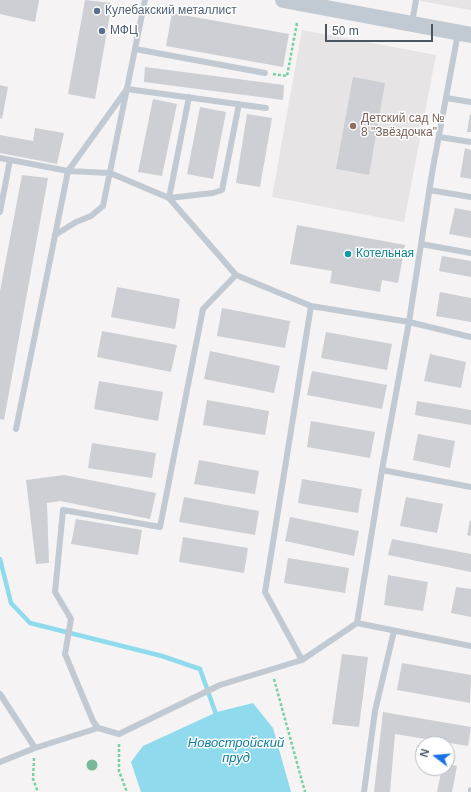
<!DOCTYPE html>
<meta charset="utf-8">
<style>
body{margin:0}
#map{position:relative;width:471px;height:792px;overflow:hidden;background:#f5f3f3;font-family:Helvetica,sans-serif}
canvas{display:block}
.north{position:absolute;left:415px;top:736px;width:40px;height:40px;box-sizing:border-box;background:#fff;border:1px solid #b7bbc0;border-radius:50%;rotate:286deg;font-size:11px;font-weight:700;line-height:16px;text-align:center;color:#4a5661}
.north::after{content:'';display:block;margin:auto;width:14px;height:18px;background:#1a73e8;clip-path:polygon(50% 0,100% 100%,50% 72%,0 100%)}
.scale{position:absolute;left:325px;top:24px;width:108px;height:18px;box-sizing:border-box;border:2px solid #4a5661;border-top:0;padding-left:5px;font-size:12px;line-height:14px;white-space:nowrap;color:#4a5661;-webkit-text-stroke:3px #fff;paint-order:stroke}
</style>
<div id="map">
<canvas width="471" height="792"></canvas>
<div class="north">N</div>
<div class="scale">50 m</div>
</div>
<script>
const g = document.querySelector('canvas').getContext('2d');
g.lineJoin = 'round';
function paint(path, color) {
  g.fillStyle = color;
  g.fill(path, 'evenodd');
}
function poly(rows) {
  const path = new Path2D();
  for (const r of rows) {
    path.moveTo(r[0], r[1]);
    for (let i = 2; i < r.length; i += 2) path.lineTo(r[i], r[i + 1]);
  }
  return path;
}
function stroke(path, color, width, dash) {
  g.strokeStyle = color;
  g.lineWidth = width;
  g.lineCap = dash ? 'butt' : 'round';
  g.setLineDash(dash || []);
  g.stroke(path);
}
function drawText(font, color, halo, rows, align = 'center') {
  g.font = font + ' Helvetica,sans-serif';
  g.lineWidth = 3;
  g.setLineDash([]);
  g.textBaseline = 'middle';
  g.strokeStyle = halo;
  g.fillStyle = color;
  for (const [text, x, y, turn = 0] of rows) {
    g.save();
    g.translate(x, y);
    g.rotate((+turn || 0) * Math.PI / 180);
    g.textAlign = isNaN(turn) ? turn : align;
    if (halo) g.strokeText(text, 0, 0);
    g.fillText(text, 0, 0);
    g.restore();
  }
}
paint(poly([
 [420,0,471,0,471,10,420,1],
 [302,30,436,55,404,222,272,197]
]), '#e6e4e5');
paint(poly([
 [253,703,273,728,291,792,141,792,131,762,143,746,217,712]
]), '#90daee');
stroke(poly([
 [0,559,11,603,30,623,162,656,200,669,217,717]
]), '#90daee', 4.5);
paint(poly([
 [0,0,39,0,35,22,0,14],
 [85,0,112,3,95,99,68,94],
 [172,13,289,34,283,67,166,46],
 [145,67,284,85,283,100,144,82],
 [353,77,385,83,369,175,336,169],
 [0,85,8,87,2,119,0,118],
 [153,99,177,104,162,176,138,172],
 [200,107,226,112,213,179,187,174],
 [247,114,272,118,260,187,236,183],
 [470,114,471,115,471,132,467,132],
 [35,128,64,133,57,164,0,153,0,135,33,141],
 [465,148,471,150,471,179,460,177],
 [22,175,48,178,4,420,0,419,0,291],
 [455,208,471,211,471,238,449,234],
 [297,225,405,245,398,283,382,280,380,292,330,283,332,271,290,264],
 [442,256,471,261,471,277,439,271],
 [117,287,180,299,175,329,111,317],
 [440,292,471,298,471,322,436,316],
 [222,308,290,321,285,348,217,336],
 [102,331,177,345,171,372,97,357],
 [326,332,392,344,387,370,321,358],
 [210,351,280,366,274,393,204,379],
 [430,354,466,362,461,388,424,381],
 [312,371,387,385,382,409,307,395],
 [99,381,163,392,158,421,94,409],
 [207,400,269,411,265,435,203,425],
 [417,401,471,410,471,425,415,415],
 [311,421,375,432,370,458,307,447],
 [418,434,455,441,450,468,413,460],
 [92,443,156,453,152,478,88,468],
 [199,460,259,471,255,494,194,484],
 [64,475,156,493,150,519,60,501,47,503,49,563,36,564,26,480],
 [302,479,362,489,358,513,298,503],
 [184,497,259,511,255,535,179,522],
 [406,497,443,504,437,533,400,526],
 [290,517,359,531,354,556,285,541],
 [76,519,142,530,138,555,71,544],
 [470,520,471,521,471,536,467,535],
 [183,537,248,548,244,573,179,562],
 [392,539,471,554,471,572,388,555],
 [288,558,349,568,345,593,284,583],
 [388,575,428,582,423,611,384,605],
 [456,587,471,589,471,617,451,613],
 [342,654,368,657,359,727,332,724],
 [402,663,471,675,470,703,397,690],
 [383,712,471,727,468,746,395,734,390,792,374,792],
 [447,764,457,766,452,792,437,792,442,768,447,768]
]), '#cdcfd5');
stroke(poly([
 [273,74,287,76,297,23],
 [274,679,305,792],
 [119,744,119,771,127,792],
 [34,758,33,779,38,792]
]), '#7ad0a6', 2.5, [3, 2]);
stroke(poly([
 [412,23,416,0],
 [135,49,265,73],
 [127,89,266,108],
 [189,97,169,198,213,193,222,190,239,104],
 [446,98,471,102],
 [439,137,471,142],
 [0,158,68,171,110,173,169,198,236,275,311,306,409,322,471,337],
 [429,190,471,197],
 [0,212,10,160],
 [55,235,76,222,91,216,103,206,145,0],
 [421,244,471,253],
 [16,429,68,171,127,89],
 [382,470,471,487],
 [357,623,382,470,409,322,432,173,458,33],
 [302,660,265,592,311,306],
 [0,694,35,748],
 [98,728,93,721,65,654,71,619,55,592,63,510,160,527,203,309,236,275],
 [0,762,35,748,98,728,119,734,220,685,302,660,357,623,471,646],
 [364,792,375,711,394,631],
 [471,792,471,790]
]), '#c1cad2', 6);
stroke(poly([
 [283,0,471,35]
]), '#c1cad2', 16);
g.fillStyle = '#7bb799';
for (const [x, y] of [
 [92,765]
]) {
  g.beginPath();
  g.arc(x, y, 5.5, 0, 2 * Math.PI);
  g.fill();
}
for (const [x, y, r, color] of [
 [97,11,4,"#5c6f8a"],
 [102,31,4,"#5c6f8a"],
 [353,126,4,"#8d6e63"],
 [348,254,4,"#0f9aa8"]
]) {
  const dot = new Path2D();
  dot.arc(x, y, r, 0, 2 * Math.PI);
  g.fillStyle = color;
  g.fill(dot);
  stroke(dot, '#fff', 1.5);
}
drawText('12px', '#4e5e75', '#fff', [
 ["Кулебакский металлист",105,11],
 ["МФЦ",110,31]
], 'left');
drawText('12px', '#785e54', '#fff', [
 ["Детский сад №",361,119],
 ["8 \"Звёздочка\"",361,133]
], 'left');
drawText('12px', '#0d838f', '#fff', [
 ["Котельная",356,254]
], 'left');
drawText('italic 13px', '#0c7c9b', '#fff', [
 ["Новостройский",236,743],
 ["пруд",236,758]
]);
</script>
